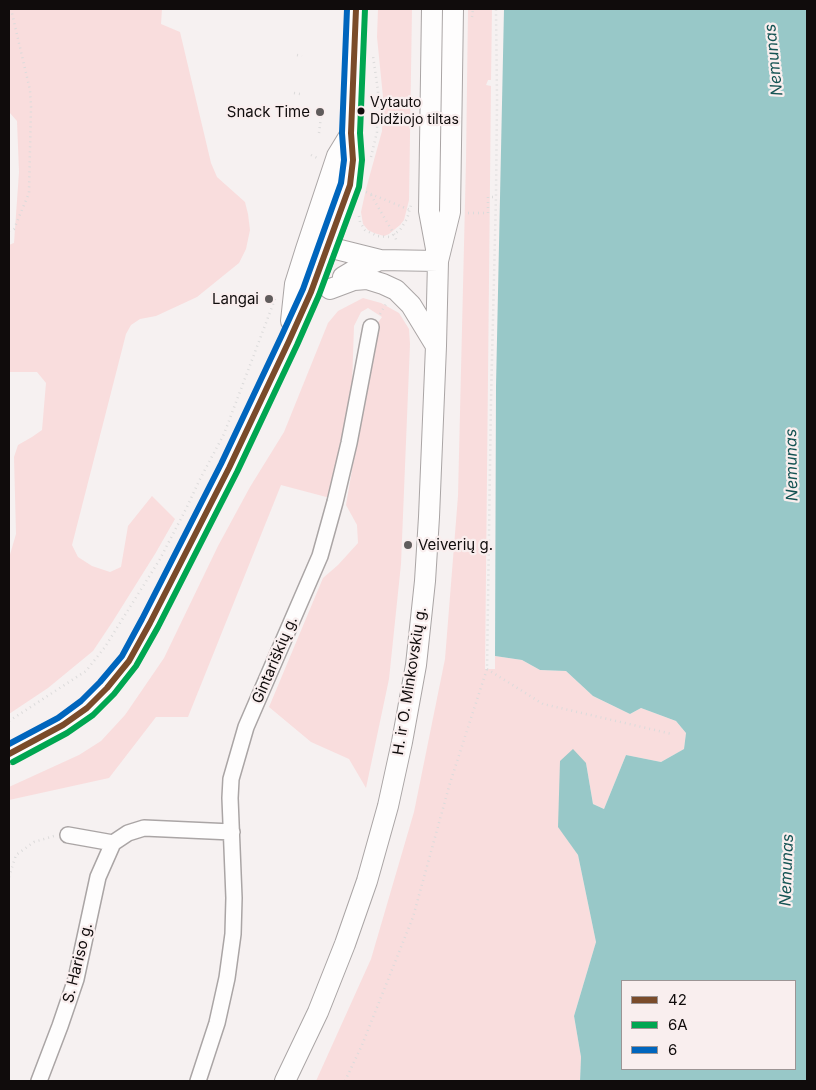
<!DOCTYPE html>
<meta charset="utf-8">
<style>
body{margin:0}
#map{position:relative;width:816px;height:1090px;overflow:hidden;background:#f6f1f1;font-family:Inter,sans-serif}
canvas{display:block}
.frame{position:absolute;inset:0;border:10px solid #100c0c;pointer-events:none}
.legend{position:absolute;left:621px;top:980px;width:175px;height:90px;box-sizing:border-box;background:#f9eeee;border:1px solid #9c9494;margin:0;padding:6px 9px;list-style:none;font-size:15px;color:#100c0c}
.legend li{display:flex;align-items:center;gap:10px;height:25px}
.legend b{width:25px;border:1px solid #9c9494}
</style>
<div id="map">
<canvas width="816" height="1090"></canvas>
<div class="frame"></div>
<ul class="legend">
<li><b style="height:6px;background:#7a4b2a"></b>42</li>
<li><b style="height:6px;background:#00a651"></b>6A</li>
<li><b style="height:6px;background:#0065bd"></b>6</li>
</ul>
</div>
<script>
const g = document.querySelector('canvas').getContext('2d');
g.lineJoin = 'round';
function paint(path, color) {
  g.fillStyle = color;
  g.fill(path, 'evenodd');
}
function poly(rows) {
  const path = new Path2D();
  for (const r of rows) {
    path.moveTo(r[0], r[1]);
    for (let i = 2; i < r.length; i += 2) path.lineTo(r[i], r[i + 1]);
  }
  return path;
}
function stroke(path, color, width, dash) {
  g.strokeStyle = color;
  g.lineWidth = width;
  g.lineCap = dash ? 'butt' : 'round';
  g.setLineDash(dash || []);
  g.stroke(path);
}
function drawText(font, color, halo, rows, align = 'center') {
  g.font = font + ' Inter,sans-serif';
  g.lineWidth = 4.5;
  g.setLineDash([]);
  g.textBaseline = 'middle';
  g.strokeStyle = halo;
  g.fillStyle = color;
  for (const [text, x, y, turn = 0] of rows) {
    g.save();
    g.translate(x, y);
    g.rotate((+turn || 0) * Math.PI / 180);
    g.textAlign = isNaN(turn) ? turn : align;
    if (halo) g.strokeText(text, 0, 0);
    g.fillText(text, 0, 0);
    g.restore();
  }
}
paint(poly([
 [9,9,162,9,161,24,180,32,211,163,217,177,245,202,248,214,250,230,246,249,239,263,197,297,156,316,140,319,131,325,126,334,72,545,78,557,92,566,110,572,121,567,128,526,152,496,175,519,155,554,113,621,93,651,48,688,9,714,9,558,16,534,14,457,18,445,32,437,42,430,46,383,37,372,9,372,9,245,14,243,19,172,17,121,9,112],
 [378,9,412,9,409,200,404,220,400,225,389,234,384,236,374,233,368,230,363,224,361,212,366,189,382,131,383,97,377,37],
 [468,9,492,9,491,80,488,80,486,85,491,86,485,669,495,669,495,656,522,660,540,670,566,671,593,696,630,714,641,708,676,721,686,733,684,749,661,762,626,755,604,809,593,804,586,763,558,826,578,855,596,942,574,1016,581,1057,580,1081,316,1081,371,959,414,812,445,659,458,496,466,161],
 [363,298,381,303,399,313,409,329,410,344,401,564,389,679,366,788,349,759,311,742,269,707,323,578,338,565,358,543,357,525,346,505,377,324,382,317,368,308,361,312,354,326,352,386,330,498,281,485,188,717,156,717,109,778,9,800,9,787,79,755,101,741,125,715,164,658,218,546,250,487,284,432,328,323,338,311]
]), '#f9dddd');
paint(poly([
 [504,9,807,9,807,1081,580,1081,581,1057,574,1016,596,942,578,855,558,827,560,761,573,749,586,763,593,804,604,809,626,755,661,762,684,749,686,733,676,721,641,708,630,714,593,696,566,671,540,670,522,660,495,656,496,386],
 [622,981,795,981,795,1069,622,1069]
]), '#98c8c8');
const minor = poly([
 [68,835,113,843,128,833,144,828,232,832],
 [39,1081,60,1026,76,979,98,877,113,843],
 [198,1081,217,1023,227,978,233,934,234,898,230,798,231,779,246,727,320,556,335,502,349,443,371,327]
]);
const major = poly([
 [432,9,429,211,437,254],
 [328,247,380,260,438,261],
 [343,277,353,271,380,260],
 [330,289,354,280,367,279,383,284,396,290,411,305,436,346],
 [291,321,295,284,306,249,337,156,351,133],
 [9,754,63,725,87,708,107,688,129,661,150,623,229,468,289,341,311,292,328,247,350,185,353,160,351,133,356,9],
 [285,1081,318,1012,345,944,367,881,388,806,402,742,416,665,425,581,429,517,436,346,438,261,450,212,453,9]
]);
stroke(minor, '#aaa5a5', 18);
stroke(major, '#aaa5a5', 22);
stroke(poly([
 [472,17,473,9],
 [297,55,302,56],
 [294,93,300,94],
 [319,133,321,116],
 [311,155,319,159],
 [371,157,377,132,378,91,373,56],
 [366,192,410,210],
 [371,195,394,234,397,242],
 [468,213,488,213,488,197,496,197],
 [359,216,360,222,365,230,377,236,390,237,400,230,407,219,411,205],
 [9,231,14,229,29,193,31,107,30,90,11,9],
 [380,314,386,304],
 [487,669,543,704,672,734],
 [9,721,86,671,105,647,160,559,187,507,199,481,224,434,275,299],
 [9,877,16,855,34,842,54,836],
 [345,1081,362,1045,413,917,450,783,487,669,491,400,496,197,497,98,496,9]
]), '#dcdbdb', 2.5, [1, 4]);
stroke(minor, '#fefdfd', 15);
stroke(major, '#fefdfd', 20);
stroke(poly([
 [9,754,63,725,87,708,107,688,129,661,150,623,229,468,289,341,311,292,350,185,353,160,351,133,356,9]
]), '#7a4b2a', 6);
stroke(poly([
 [13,762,67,733,93,715,114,694,136,666,158,627,237,472,297,345,319,295,359,187,362,160,360,133,365,9]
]), '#00a651', 6);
stroke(poly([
 [9,744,58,718,81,701,100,682,122,656,142,619,221,464,281,337,303,289,341,183,344,160,342,133,347,9]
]), '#0065bd', 6);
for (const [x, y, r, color] of [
 [361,111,4.5,"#100c0c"],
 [320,112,5,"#605c5c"],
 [269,299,5,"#605c5c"],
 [408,545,5,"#605c5c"]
]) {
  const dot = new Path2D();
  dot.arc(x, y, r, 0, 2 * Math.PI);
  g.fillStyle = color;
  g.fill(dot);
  stroke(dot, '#f9eeee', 2);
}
drawText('14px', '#100c0c', '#f9eeee', [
 ["Vytauto",370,103],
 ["Didžiojo tiltas",370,120]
], 'left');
drawText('15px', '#100c0c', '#f9eeee', [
 ["Snack Time",310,112],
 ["Langai",259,299],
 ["Veiverių g.",418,545,"left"]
], 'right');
drawText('15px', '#100c0c', '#f9eeee', [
 ["Gintariškių g.",275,660,-67],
 ["H. ir O. Minkovskių g.",410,681,-81],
 ["S. Hariso g.",78,963,-76]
]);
drawText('italic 16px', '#145353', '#f9eeee', [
 ["Nemunas",774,60,-96],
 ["Nemunas",792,465,-91],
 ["Nemunas",787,870,-88]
]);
</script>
